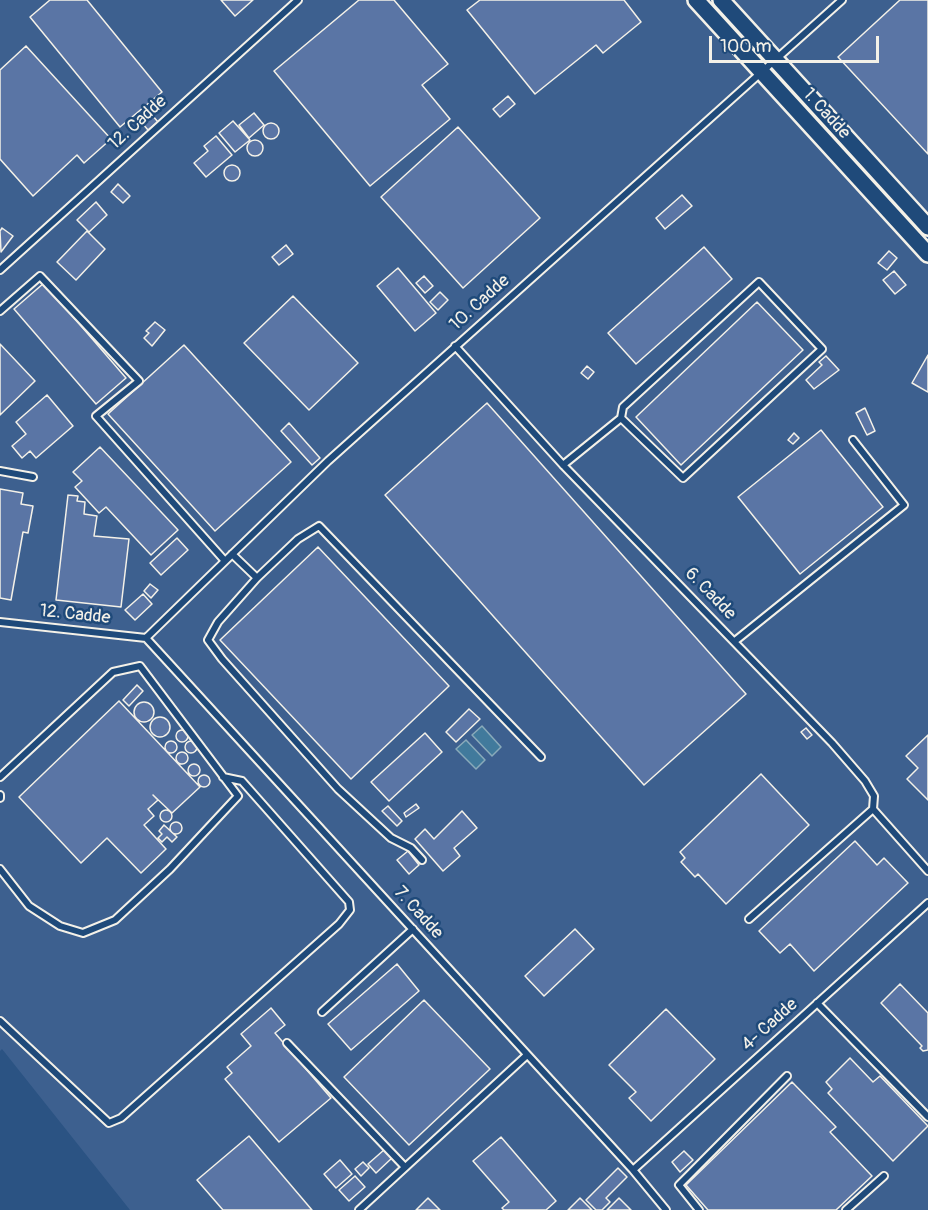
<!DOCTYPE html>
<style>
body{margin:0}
#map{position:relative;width:928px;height:1210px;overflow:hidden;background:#2b5383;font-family:Pangolin,sans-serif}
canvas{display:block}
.scale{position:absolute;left:709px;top:36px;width:170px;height:27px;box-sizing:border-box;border:3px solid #f4f1e8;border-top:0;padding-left:8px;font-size:18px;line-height:21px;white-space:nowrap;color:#f4f1e8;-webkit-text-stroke:4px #1f4a7a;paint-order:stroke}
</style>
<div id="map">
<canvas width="928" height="1210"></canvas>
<div class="scale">100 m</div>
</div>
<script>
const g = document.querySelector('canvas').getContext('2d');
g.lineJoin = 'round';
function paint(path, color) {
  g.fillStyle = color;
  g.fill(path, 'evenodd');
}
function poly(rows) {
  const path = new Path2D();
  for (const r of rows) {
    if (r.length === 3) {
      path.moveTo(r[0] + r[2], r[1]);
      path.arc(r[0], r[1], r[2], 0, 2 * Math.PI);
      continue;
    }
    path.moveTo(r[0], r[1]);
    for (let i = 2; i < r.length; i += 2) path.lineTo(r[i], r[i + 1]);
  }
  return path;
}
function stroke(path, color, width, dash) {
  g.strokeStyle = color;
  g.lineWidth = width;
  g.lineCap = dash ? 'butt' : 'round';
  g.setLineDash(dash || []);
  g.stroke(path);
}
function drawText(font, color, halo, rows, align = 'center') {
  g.font = font + ' Pangolin,sans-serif';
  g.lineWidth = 5;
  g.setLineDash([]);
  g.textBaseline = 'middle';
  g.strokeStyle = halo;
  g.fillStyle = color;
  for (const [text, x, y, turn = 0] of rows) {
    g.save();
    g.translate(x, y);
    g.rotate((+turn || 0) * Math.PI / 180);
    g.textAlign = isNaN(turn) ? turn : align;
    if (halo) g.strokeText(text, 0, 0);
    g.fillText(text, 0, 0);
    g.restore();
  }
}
paint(poly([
 [0,0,928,0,928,1210,130,1210,2,1049,0,1051]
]), '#3d608f');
const water = poly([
 [482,726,501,747,492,756,472,735,482,726],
 [466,740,485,760,476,769,456,749,466,740]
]);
paint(water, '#417a9c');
stroke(water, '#89aaba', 1.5);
const building = poly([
 [50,0,87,0,162,92,120,127,30,17,50,0],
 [221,0,253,0,235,16,221,0],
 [359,0,394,0,448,64,422,85,450,119,370,186,274,71,359,0],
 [480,0,624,0,641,22,603,53,596,45,535,94,467,10,480,0],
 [900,0,928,0,928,154,838,57,900,0],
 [26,46,111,139,84,163,77,155,33,196,0,159,0,70,26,46],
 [508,96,515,104,500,117,493,109,508,96],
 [254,113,264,125,249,138,239,125,254,113],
 [152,115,158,122,148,130,142,123,152,115],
 [233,121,250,140,235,152,219,133,233,121],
 [271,131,8],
 [458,127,540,218,463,288,381,197,458,127],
 [216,136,232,155,206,177,194,163,208,151,204,146,216,136],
 [255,148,8],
 [232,173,8],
 [118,184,130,196,123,203,111,192,118,184],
 [682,195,692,206,665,229,656,218,682,195],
 [96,202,107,215,89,232,77,220,96,202],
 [2,228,13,236,1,252,0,231,2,228],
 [87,231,105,249,76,280,57,262,87,231],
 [286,245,293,254,279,265,272,257,286,245],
 [704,247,732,279,636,364,608,333,704,247],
 [889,251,897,258,887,270,878,263,889,251],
 [398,268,436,313,415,331,377,286,398,268],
 [894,271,906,285,895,294,883,280,894,271],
 [424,276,433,286,425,293,416,283,424,276],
 [44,283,126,378,96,404,14,309,44,283],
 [440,292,448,300,438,310,430,302,440,292],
 [293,296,358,363,309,410,244,343,293,296],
 [757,302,803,350,681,465,636,417,757,302],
 [155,322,165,330,152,346,144,338,149,333,146,331,155,322],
 [0,344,35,381,0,415,0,344],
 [184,345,291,462,215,531,108,414,184,345],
 [928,355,928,392,912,383,928,355],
 [826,356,839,370,814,389,806,380,822,365,819,362,826,356],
 [587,366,594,372,588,379,581,373,587,366],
 [47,395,73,426,36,458,30,451,22,458,12,446,26,434,16,422,47,395],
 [487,403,746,694,644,785,385,495,487,403],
 [865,408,875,431,867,435,856,413,865,408],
 [289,423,320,458,312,465,281,431,289,423],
 [821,430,883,507,800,574,738,497,821,430],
 [794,433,799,438,793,444,788,440,794,433],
 [100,447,178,530,151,555,106,507,99,513,75,487,82,481,73,472,100,447],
 [0,489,23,493,21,504,33,506,28,533,23,532,11,600,0,598,0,489],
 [68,495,78,496,77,501,85,502,84,514,97,516,94,536,129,539,121,607,56,600,68,495],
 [177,538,188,550,161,575,150,563,177,538],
 [318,547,449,686,351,779,220,640,318,547],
 [150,584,158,590,151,598,144,591,150,584],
 [143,594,152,604,135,620,125,610,143,594],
 [137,685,143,691,129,706,123,700,137,685],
 [119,701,200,787,172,813,153,795,158,800,148,809,154,816,144,825,166,849,141,873,107,838,81,863,19,797,119,701],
 [144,712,10],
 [469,709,480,719,456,742,446,732,469,709],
 [160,727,10],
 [806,728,812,735,807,739,801,732,806,728],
 [182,736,6],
 [425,733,442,752,389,801,371,782,425,733],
 [928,735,928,800,907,779,918,768,906,756,928,735],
 [171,747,6],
 [191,747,6],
 [182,758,6],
 [194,770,6],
 [761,774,809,825,726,904,698,874,695,877,681,862,685,858,680,852,761,774],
 [204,781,6],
 [416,804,419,808,406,817,404,813,416,804],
 [388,806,402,821,397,826,382,811,388,806],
 [166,816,6],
 [462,811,477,828,454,848,460,856,443,871,415,839,425,829,434,839,462,811],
 [176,828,6],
 [164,825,177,837,172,842,167,837,162,842,158,838,162,834,159,831,164,825],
 [855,841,877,865,884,858,908,883,814,971,790,944,780,953,759,931,855,841],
 [408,851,419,865,409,874,397,860,408,851],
 [575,929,594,949,544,996,525,976,575,929],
 [397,964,419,991,351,1050,328,1024,397,964],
 [900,984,928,1013,928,1050,923,1051,920,1048,922,1046,881,1003,900,984],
 [424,1000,490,1069,409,1145,344,1077,424,1000],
 [271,1008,285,1025,275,1033,331,1098,279,1142,225,1079,232,1073,227,1067,251,1046,241,1034,271,1008],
 [666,1009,715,1059,651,1121,629,1098,636,1092,609,1065,666,1009],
 [850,1058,873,1082,880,1076,928,1126,893,1161,828,1093,832,1089,826,1082,850,1058],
 [792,1082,836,1127,830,1132,872,1176,836,1210,708,1210,686,1185,792,1082],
 [249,1136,312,1210,223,1210,197,1180,249,1136],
 [501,1137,556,1201,546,1210,504,1210,502,1208,509,1202,473,1161,501,1137],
 [385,1149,393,1157,376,1173,368,1164,385,1149],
 [684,1151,693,1160,680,1172,672,1162,684,1151],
 [340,1160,352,1174,336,1188,324,1174,340,1160],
 [363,1162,369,1168,361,1176,355,1169,363,1162],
 [618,1168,627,1177,606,1198,610,1202,602,1210,596,1210,586,1200,618,1168],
 [355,1176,365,1187,349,1201,339,1190,355,1176],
 [428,1198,440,1210,416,1210,428,1198],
 [580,1198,592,1210,568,1210,580,1198],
 [619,1198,631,1210,607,1210,619,1198]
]);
paint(building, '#5a75a5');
stroke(building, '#f4f1e8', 1.5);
const service = poly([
 [0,270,298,0],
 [0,311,40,276,139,381,96,416,225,561],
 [455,346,563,465,832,743,865,781,874,796,873,809,928,871],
 [563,465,621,418,623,407,759,282,822,349,683,478,621,418],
 [0,471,33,477],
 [232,554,257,578],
 [0,622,146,638],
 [146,638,328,461,842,0],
 [146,638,633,1170,666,1210],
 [735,641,904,505,853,440],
 [0,777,113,672,140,666,238,796,170,869,115,920,83,933,60,926,29,906,0,869],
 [0,795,0,798],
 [422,860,411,848,391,838,338,789,222,659,208,640,218,622,257,578,298,539,319,526,541,757],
 [749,919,873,809],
 [817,1003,928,1117],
 [322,1012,413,929],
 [0,1021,109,1123,121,1118,339,924,350,910,349,902,242,781,223,777],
 [287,1043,405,1167],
 [633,1170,928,903],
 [359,1210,527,1055],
 [699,1210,679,1185,787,1076],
 [846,1210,884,1176]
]);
const tertiary = poly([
 [696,0,928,254],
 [721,0,928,227]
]);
stroke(service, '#f4f1e8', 10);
stroke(tertiary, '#f4f1e8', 20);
stroke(service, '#1f4a7a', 6);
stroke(tertiary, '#1f4a7a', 15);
drawText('18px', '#f4f1e8', '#1f4a7a', [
 ["1. Cadde",826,114,48],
 ["12. Cadde",138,123,-42],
 ["10. Cadde",480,303,-42],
 ["6. Cadde",710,594,46],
 ["12. Cadde",75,615,6],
 ["7. Cadde",418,913,48],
 ["4- Cadde",770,1025,-42]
]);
</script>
